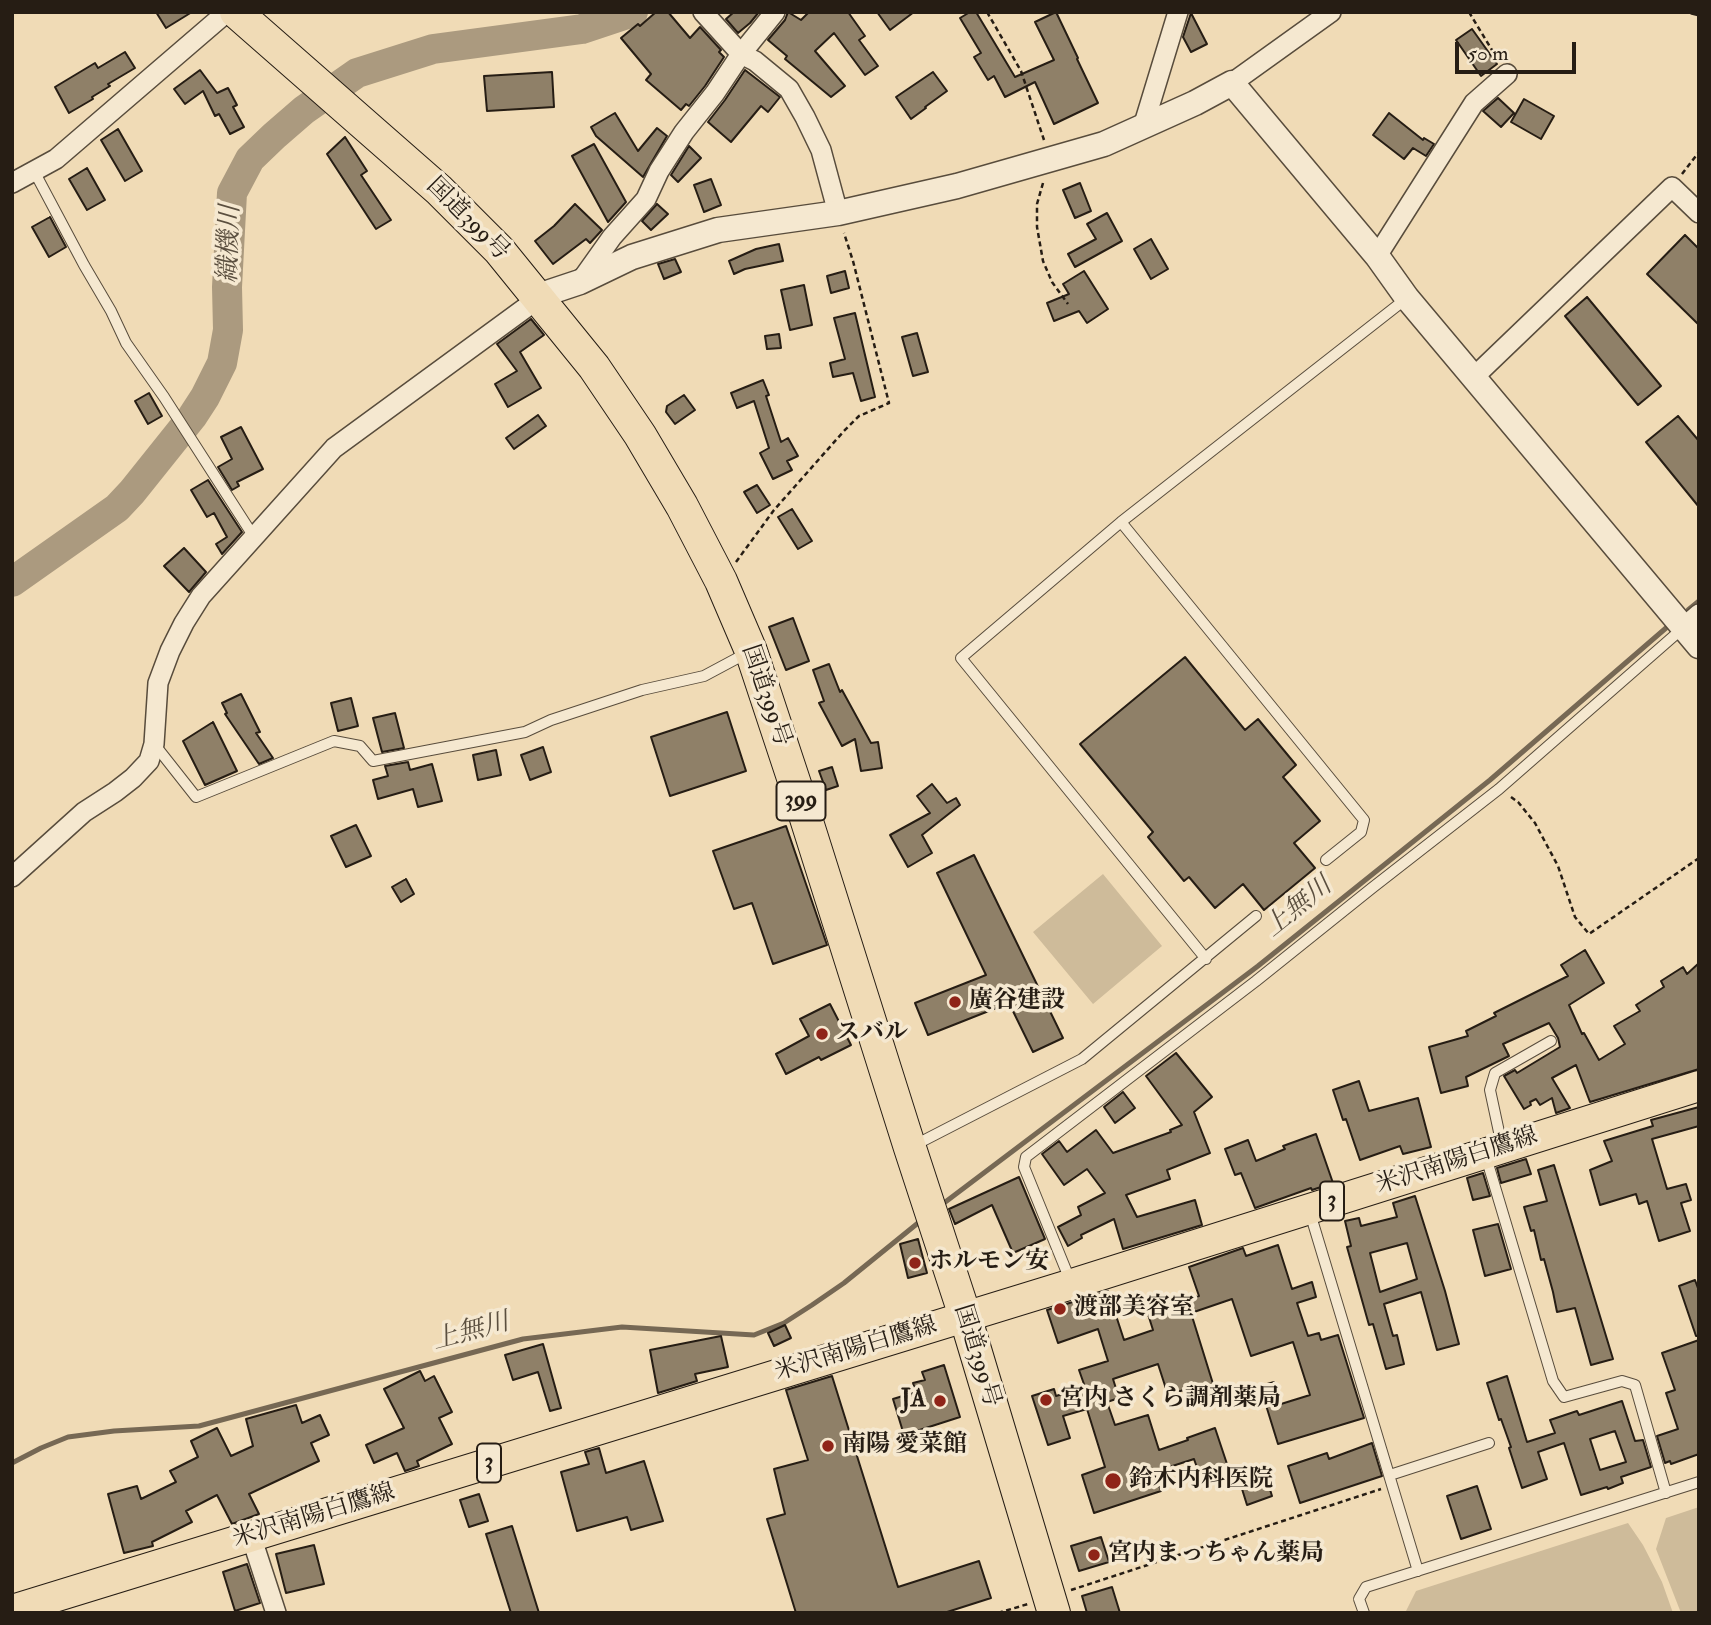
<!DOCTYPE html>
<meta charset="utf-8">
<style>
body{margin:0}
#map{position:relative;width:1711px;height:1625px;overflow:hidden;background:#f0dbb6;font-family:"IM FELL Double Pica",serif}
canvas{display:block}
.frame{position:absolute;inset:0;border:14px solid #261d14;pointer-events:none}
.scale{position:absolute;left:1455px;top:42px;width:121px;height:32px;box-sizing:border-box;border:4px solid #261d14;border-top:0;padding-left:9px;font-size:21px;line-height:24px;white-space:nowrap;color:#261d14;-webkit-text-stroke:5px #f5e8d0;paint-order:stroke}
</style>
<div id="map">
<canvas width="1711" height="1625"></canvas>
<div class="frame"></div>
<div class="scale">50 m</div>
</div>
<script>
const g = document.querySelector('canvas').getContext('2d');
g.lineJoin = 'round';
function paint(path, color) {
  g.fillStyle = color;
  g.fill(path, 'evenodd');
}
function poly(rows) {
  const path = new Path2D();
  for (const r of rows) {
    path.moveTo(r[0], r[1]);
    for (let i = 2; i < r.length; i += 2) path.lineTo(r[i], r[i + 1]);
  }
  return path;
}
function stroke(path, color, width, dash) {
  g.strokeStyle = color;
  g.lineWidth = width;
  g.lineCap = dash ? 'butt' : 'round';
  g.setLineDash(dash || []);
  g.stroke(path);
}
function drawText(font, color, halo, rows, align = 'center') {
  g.font = font + ' "IM FELL Double Pica","Noto Serif JP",serif';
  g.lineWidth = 7;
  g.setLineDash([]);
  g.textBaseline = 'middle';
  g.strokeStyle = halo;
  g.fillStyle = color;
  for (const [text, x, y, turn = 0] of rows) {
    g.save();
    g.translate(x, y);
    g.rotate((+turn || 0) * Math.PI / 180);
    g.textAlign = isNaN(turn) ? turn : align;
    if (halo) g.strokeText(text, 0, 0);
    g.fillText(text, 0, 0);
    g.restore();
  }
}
paint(poly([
 [1103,874,1162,946,1093,1004,1033,932],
 [1699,1507,1699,1613,1681,1613,1656,1549,1666,1518],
 [1628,1523,1643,1545,1662,1582,1673,1613,1405,1613,1416,1591]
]), '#cebb9a');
stroke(poly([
 [1688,610,1699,601],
 [944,1203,1258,966,1490,780,1666,628],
 [12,1463,41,1448,68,1437,114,1431,199,1426,523,1339,622,1327,754,1335,784,1323,812,1305,844,1283,918,1223]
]), '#766854', 5);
stroke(poly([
 [12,582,117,508,132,492,192,417,205,397,222,363,228,330,227,287,232,193,250,159,274,136,304,110,357,73,433,49,582,29,633,12]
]), '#ab9a7f', 30);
const building = poly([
 [156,12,192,12,166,28,156,12],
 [656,12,668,12,690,38,700,27,721,50,719,52,724,57,705,86,689,106,686,104,681,110,646,80,651,74,621,38,638,24,640,26,656,12],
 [734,12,759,12,750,23,738,33,726,19,734,12],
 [788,12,801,20,809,12,848,12,865,36,859,40,878,66,865,75,834,33,815,51,845,86,831,97,785,59,787,56,768,40,785,20,788,12],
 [877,12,914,12,890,30,877,12],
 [970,12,976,12,1015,77,1054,60,1035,22,1056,12,1078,58,1077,59,1098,103,1054,124,1035,82,1005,97,994,76,988,80,974,57,981,53,960,18,970,12],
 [1191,13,1207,44,1191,52,1183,37,1191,13],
 [1472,29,1497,64,1481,76,1456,40,1472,29],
 [125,52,135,68,108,84,110,86,92,97,93,99,69,113,55,87,95,63,98,68,125,52],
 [200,70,217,93,228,88,237,105,233,107,244,127,230,134,219,114,215,116,203,91,185,104,174,89,200,70],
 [745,70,780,97,768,112,761,106,731,142,708,122,725,100,745,70],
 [552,72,554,107,487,111,484,76,552,72],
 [933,72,947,91,925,107,926,108,911,119,896,97,933,72],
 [1498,98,1514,113,1501,127,1483,111,1498,98],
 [1524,99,1554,116,1541,139,1511,122,1524,99],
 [615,113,638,151,657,128,667,136,643,177,596,136,591,127,615,113],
 [1389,113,1423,140,1424,138,1434,144,1426,156,1413,148,1404,159,1373,135,1389,113],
 [118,129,142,171,125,181,101,140,118,129],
 [345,137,367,171,361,175,391,220,376,229,327,154,345,137],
 [594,144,626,202,608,222,572,156,594,144],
 [689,146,701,158,678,182,671,175,689,146],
 [87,168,105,200,87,210,69,179,87,168],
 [711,179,721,205,704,212,694,185,711,179],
 [1080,183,1091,211,1075,218,1063,190,1080,183],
 [575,204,602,230,590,243,586,239,553,264,535,241,554,226,575,204],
 [657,204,668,214,651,230,642,221,657,204],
 [1107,213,1122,241,1075,267,1068,254,1096,239,1087,224,1107,213],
 [50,217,66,247,49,257,32,227,50,217],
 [1685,235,1699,249,1699,325,1647,274,1685,235],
 [1151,239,1168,269,1151,279,1134,249,1151,239],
 [779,244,783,261,745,269,734,274,729,261,756,249,779,244],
 [675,259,681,272,664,279,658,264,675,259],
 [845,271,849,288,831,293,827,276,845,271],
 [1084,271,1108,309,1087,323,1079,311,1054,321,1047,303,1069,294,1063,284,1084,271],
 [804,285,812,325,790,330,781,290,804,285],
 [1587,297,1661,386,1638,405,1565,316,1587,297],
 [855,313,875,397,861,401,853,373,833,377,830,363,845,359,834,318,855,313],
 [531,319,544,335,520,352,541,388,508,407,495,384,517,371,497,344,531,319],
 [917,333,928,372,913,376,902,337,917,333],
 [779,334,781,348,767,349,765,336,779,334],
 [763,380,769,395,766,396,781,442,788,438,798,456,787,461,792,470,773,479,760,453,769,448,754,401,737,408,731,393,763,380],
 [149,393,162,416,148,424,135,401,149,393],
 [684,395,695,410,675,424,666,412,667,406,684,395],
 [538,415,546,426,514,449,506,438,538,415],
 [1678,416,1699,441,1699,507,1646,442,1678,416],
 [241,427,263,469,237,482,239,486,232,490,218,467,232,459,221,437,241,427],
 [208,480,242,532,222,554,216,544,227,537,214,513,207,517,191,490,208,480],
 [757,485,770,505,757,513,744,492,757,485],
 [792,509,812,541,798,549,778,517,792,509],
 [184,548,206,572,189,592,164,566,184,548],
 [793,618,809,661,786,670,769,627,793,618],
 [1185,657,1245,730,1258,719,1296,765,1283,777,1320,821,1294,843,1315,868,1264,910,1243,884,1215,908,1189,877,1184,881,1148,837,1153,832,1080,744,1185,657],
 [829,664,840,692,842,690,871,743,878,742,882,768,861,771,855,739,842,746,819,703,824,701,813,670,829,664],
 [241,694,260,732,256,733,273,758,259,764,225,714,227,713,222,703,241,694],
 [351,698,358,726,338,731,331,703,351,698],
 [727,712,746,771,670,796,651,737,727,712],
 [395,713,404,748,382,752,373,718,395,713],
 [213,722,237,771,205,785,183,741,213,722],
 [543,747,551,772,530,780,521,755,543,747],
 [496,750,501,775,478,780,473,755,496,750],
 [408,762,410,770,432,764,442,801,418,807,413,789,378,799,373,780,388,776,385,766,408,762],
 [832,767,838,786,826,790,819,771,832,767],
 [932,784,947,803,956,798,960,805,922,835,932,853,908,867,890,835,930,813,917,796,932,784],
 [356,825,371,856,346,867,331,836,356,825],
 [786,826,827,945,773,964,752,903,734,909,713,851,786,826],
 [974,855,1063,1038,1033,1052,1009,1003,928,1035,915,1003,986,975,937,873,974,855],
 [406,879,414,894,401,902,392,887,406,879],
 [1585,950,1604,983,1569,1005,1582,1034,1584,1033,1599,1060,1625,1044,1614,1026,1640,1011,1636,1005,1664,987,1661,981,1683,967,1687,974,1699,963,1699,1069,1590,1102,1576,1065,1552,1078,1570,1108,1556,1113,1552,1098,1540,1105,1536,1099,1530,1102,1531,1105,1524,1109,1504,1076,1515,1070,1517,1073,1560,1047,1558,1038,1549,1023,1503,1044,1509,1056,1466,1077,1468,1086,1441,1093,1429,1047,1468,1036,1466,1031,1496,1016,1494,1013,1568,976,1561,965,1585,950],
 [830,1004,851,1045,821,1060,819,1057,786,1074,776,1054,809,1036,800,1019,830,1004],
 [1176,1053,1212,1097,1194,1112,1210,1153,1167,1170,1170,1179,1126,1195,1137,1217,1195,1200,1202,1225,1123,1249,1114,1219,1081,1235,1082,1238,1068,1246,1058,1227,1081,1215,1078,1207,1105,1193,1087,1169,1064,1185,1042,1154,1059,1141,1067,1152,1096,1130,1113,1153,1171,1132,1170,1130,1182,1125,1146,1076,1176,1053],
 [1359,1081,1369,1111,1418,1098,1431,1147,1403,1154,1400,1146,1360,1160,1346,1119,1343,1120,1333,1090,1359,1081],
 [1123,1092,1135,1108,1115,1123,1104,1107,1123,1092],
 [1699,1107,1699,1126,1652,1139,1667,1189,1686,1184,1691,1200,1681,1203,1690,1231,1659,1241,1647,1201,1639,1204,1636,1194,1600,1205,1590,1170,1612,1161,1604,1141,1653,1126,1651,1120,1699,1107],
 [1316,1134,1333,1183,1312,1190,1311,1188,1255,1208,1241,1173,1235,1175,1225,1149,1248,1140,1256,1161,1285,1149,1283,1146,1316,1134],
 [1526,1159,1531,1174,1501,1183,1497,1168,1526,1159],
 [1554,1165,1613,1359,1591,1365,1575,1308,1557,1312,1553,1292,1544,1259,1541,1260,1534,1230,1531,1231,1524,1207,1547,1201,1538,1170,1554,1165],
 [1483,1173,1490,1196,1473,1200,1467,1178,1483,1173],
 [1019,1177,1045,1239,1013,1253,992,1205,955,1224,949,1209,1019,1177],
 [1415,1196,1445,1291,1459,1344,1437,1350,1421,1292,1384,1304,1393,1336,1397,1335,1404,1364,1386,1369,1373,1324,1369,1325,1347,1247,1351,1246,1345,1221,1359,1218,1361,1226,1397,1217,1393,1203,1415,1196],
 [1407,1243,1417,1279,1380,1292,1370,1253,1407,1243],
 [1498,1224,1511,1269,1485,1276,1473,1230,1498,1224],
 [918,1239,927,1273,908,1278,900,1244,918,1239],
 [1278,1245,1292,1289,1312,1282,1316,1297,1297,1303,1308,1336,1319,1333,1321,1340,1338,1335,1364,1418,1278,1444,1265,1402,1242,1408,1237,1393,1274,1382,1281,1404,1310,1395,1293,1342,1251,1356,1232,1299,1191,1313,1214,1387,1198,1393,1196,1386,1168,1395,1158,1364,1113,1379,1119,1398,1107,1402,1115,1425,1148,1415,1159,1450,1188,1440,1187,1438,1215,1428,1230,1473,1202,1482,1194,1459,1154,1472,1161,1491,1094,1513,1082,1475,1105,1467,1087,1409,1063,1416,1070,1438,1048,1445,1032,1396,1054,1389,1056,1396,1085,1387,1079,1370,1108,1361,1098,1329,1058,1343,1047,1310,1108,1291,1124,1340,1153,1330,1147,1311,1199,1296,1189,1267,1243,1248,1246,1256,1278,1245],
 [1695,1280,1699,1291,1699,1336,1696,1336,1679,1286,1695,1280],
 [785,1325,791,1338,774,1346,768,1333,785,1325],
 [721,1336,728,1367,695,1374,697,1381,658,1393,650,1350,721,1336],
 [1699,1340,1699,1454,1671,1464,1670,1461,1665,1463,1657,1436,1678,1429,1666,1393,1675,1390,1662,1353,1699,1340],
 [543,1344,561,1408,550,1411,538,1372,513,1380,505,1355,543,1344],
 [944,1365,960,1417,904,1435,893,1399,916,1392,913,1383,925,1380,922,1372,944,1365],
 [420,1371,425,1381,434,1376,452,1412,439,1418,452,1444,417,1461,419,1466,405,1471,397,1453,374,1463,366,1445,404,1428,384,1389,420,1371],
 [832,1376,898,1587,979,1561,991,1598,944,1613,796,1613,767,1519,785,1514,774,1469,808,1460,786,1390,832,1376],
 [1507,1376,1527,1442,1555,1433,1550,1420,1577,1411,1579,1415,1622,1401,1635,1441,1643,1440,1651,1467,1621,1477,1623,1483,1608,1489,1607,1487,1581,1495,1564,1443,1538,1452,1547,1479,1522,1488,1509,1448,1511,1447,1501,1419,1499,1420,1487,1383,1507,1376],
 [1615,1431,1626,1462,1600,1470,1590,1439,1615,1431],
 [296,1405,302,1423,320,1415,329,1435,311,1443,319,1461,249,1494,259,1514,232,1524,217,1495,186,1511,192,1522,152,1542,153,1546,124,1553,108,1494,137,1486,141,1499,176,1482,170,1471,198,1457,191,1441,217,1428,231,1456,253,1446,246,1419,296,1405],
 [1372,1443,1382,1476,1300,1503,1288,1466,1327,1453,1329,1459,1372,1443],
 [599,1448,606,1473,644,1461,663,1521,631,1530,627,1517,577,1531,561,1472,589,1464,585,1452,599,1448],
 [1263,1467,1272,1496,1247,1505,1238,1476,1263,1467],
 [1477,1486,1491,1529,1461,1539,1447,1496,1477,1486],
 [479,1494,488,1521,469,1527,460,1500,479,1494],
 [512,1526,539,1613,511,1613,486,1534,512,1526],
 [1101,1537,1109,1562,1079,1571,1071,1546,1101,1537],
 [314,1545,324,1584,286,1593,276,1554,314,1545],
 [247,1564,260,1603,235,1611,223,1572,247,1564],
 [1112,1587,1120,1613,1087,1613,1082,1596,1112,1587]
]);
paint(building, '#8f8068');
stroke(building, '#261d14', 2);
const service = poly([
 [34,171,84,265,111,311,126,343,164,397,254,537],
 [1121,522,1364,820,1361,832,1326,860],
 [155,745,196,797,334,741,360,746,373,761,525,732,551,720,642,690,704,676,747,653],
 [1206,959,961,658,1121,522,1407,298],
 [913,1146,1082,1059,1256,916],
 [1502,1146,1490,1090,1495,1073,1551,1041],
 [1486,1157,1553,1381,1564,1397,1622,1381,1635,1385,1666,1493],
 [1310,1213,1418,1571],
 [1070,1280,1024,1167,1026,1157,1256,981,1372,888,1499,789,1683,628],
 [1390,1475,1489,1443],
 [1364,1613,1359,1599,1366,1587,1699,1482]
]);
const minor = poly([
 [703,12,741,54,755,61,789,89,805,117,821,150,838,213],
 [1232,83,1331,12],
 [1143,127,1178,12],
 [12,183,56,159,227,12],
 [1377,256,1474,103,1507,74],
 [580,282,612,237,646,199,659,171,684,132,715,93,741,54,775,12],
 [1474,377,1672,187,1699,213],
 [1684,627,1699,614],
 [12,877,84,812,115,792,133,778,149,761,154,744,158,683,170,651,184,623,201,596,334,448,528,306,538,296],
 [251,1536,276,1613]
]);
const tertiary = poly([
 [538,296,580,282,632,257,718,230,838,213,957,186,1104,144,1195,103,1232,83,1377,256,1407,298,1699,646]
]);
const primary = poly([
 [12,1610,1072,1284,1699,1086]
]);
const trunk = poly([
 [236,12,439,190,499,250,594,367,640,435,682,506,721,581,751,651,798,793,910,1148,965,1316,1054,1613]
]);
stroke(service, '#584c3c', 12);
stroke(minor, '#584c3c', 22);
stroke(tertiary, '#584c3c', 27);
stroke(primary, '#261d14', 32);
stroke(trunk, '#261d14', 34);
stroke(poly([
 [987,12,1021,71,1044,140],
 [1469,12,1498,60],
 [1682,174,1699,152],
 [1043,183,1037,204,1037,227,1043,261,1052,282,1068,304],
 [736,562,774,510,844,431,859,416,889,403,853,261,844,233],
 [1511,797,1518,802,1535,823,1558,866,1575,917,1589,934,1699,858],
 [1071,1590,1381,1489],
 [998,1613,1028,1604]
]), '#261d14', 2.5, [5, 3.5]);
stroke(service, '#f5e8d0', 10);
stroke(minor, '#f5e8d0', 19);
stroke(tertiary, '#f5e8d0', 24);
stroke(primary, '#f0dbb6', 30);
stroke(trunk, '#f0dbb6', 32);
stroke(poly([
 [1691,12,1699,14]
]), '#261d14', 5, [12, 12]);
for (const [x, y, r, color] of [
 [955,1002,7,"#8f2418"],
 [822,1034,7,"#8f2418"],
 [915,1263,7,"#8f2418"],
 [1060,1309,7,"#8f2418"],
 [1046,1400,7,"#8f2418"],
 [940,1401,7,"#8f2418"],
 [828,1446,7,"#8f2418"],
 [1113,1481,9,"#8f2418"],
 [1094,1555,7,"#8f2418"]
]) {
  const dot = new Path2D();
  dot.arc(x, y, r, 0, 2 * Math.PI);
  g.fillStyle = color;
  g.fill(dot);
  stroke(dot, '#f5e8d0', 2.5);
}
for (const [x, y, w] of [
 [801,801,49],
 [1332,1201,24],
 [489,1463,24]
]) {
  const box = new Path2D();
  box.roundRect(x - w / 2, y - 19.5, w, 39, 5);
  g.fillStyle = '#f5e8d0';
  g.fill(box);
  stroke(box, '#261d14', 2);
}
drawText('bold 23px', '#261d14', null, [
 ["399",801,801],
 ["3",1332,1201],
 ["3",489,1463]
]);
drawText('24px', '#261d14', '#f5e8d0', [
 ["国道399号",467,220,45],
 ["国道399号",765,696,71],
 ["米沢南陽白鷹線",1457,1162,-18],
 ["米沢南陽白鷹線",856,1350,-17],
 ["国道399号",976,1356,73],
 ["米沢南陽白鷹線",314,1517,-17]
]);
drawText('bold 24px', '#261d14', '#f5e8d0', [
 ["廣谷建設",969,1002],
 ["スバル",836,1034],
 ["ホルモン安",929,1263],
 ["渡部美容室",1074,1309],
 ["宮内 さくら調剤薬局",1060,1400],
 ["JA",926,1401,"right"],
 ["南陽 愛菜館",842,1446],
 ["鈴木内科医院",1129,1481],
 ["宮内まっちゃん薬局",1108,1555]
], 'left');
drawText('italic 26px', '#5b4f3f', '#f5e8d0', [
 ["織機川",231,244,-88],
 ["上無川",1299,908,-39],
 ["上無川",471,1333,-15]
]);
</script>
